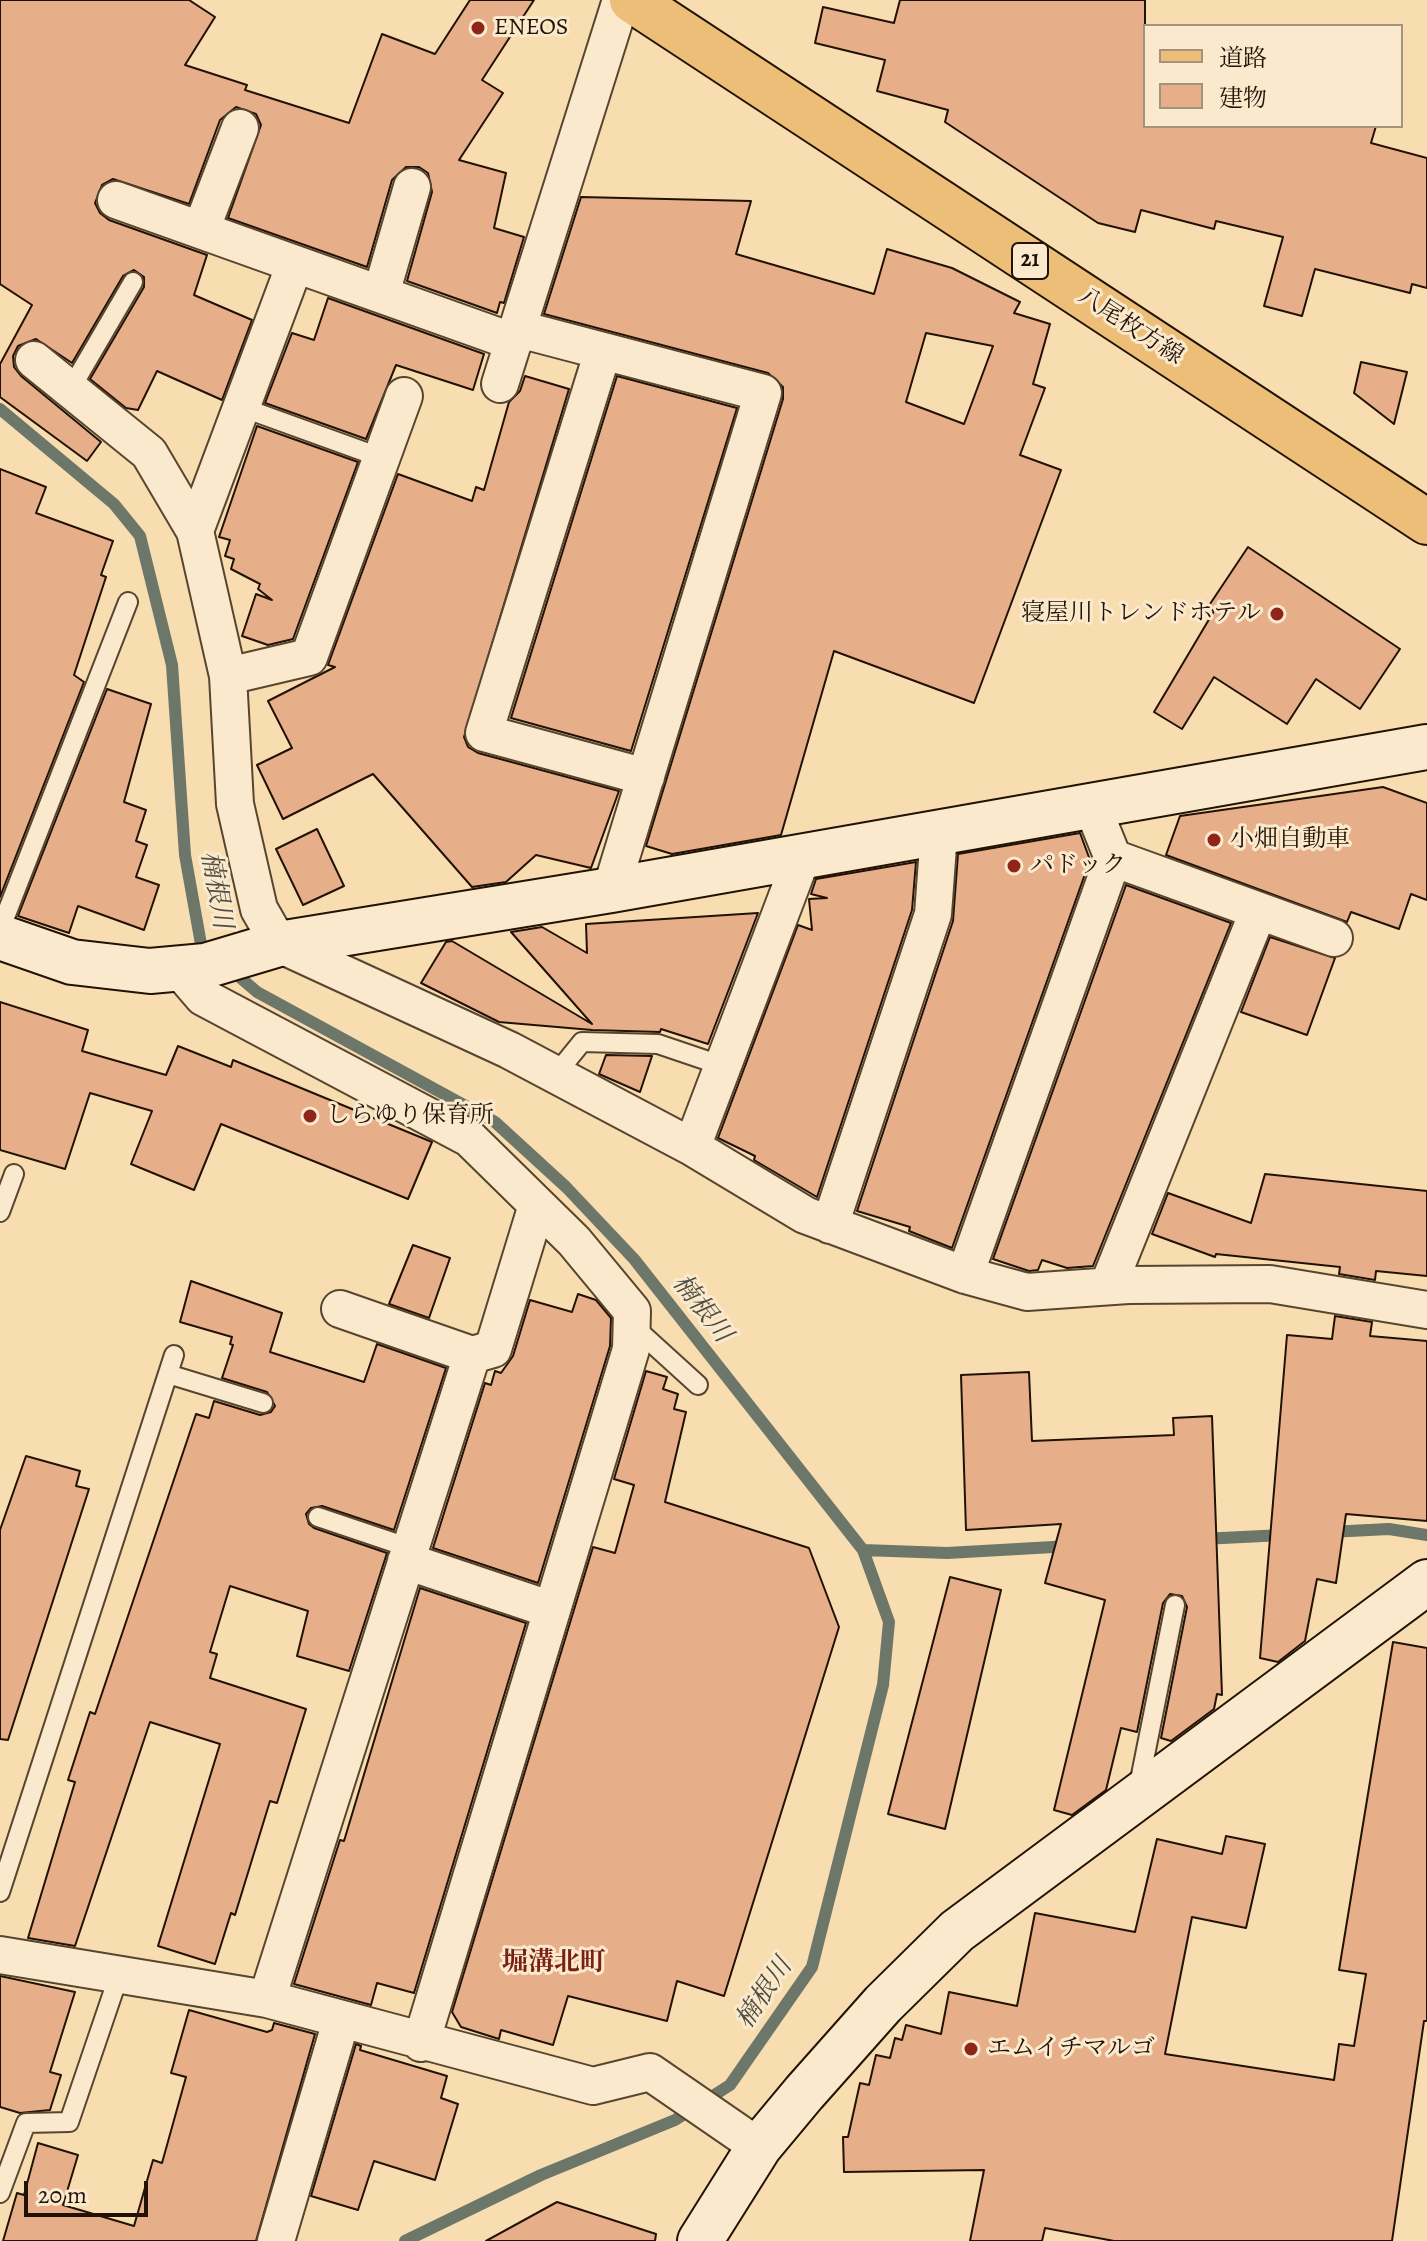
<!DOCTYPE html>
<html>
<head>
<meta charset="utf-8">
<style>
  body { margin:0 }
  #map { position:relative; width:1427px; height:2241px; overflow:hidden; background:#f8ddb0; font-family:Alegreya,"Noto Serif JP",serif }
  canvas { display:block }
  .legend { position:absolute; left:1143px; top:24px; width:260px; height:104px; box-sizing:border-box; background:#fae9cc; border:2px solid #a4937c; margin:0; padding:10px 14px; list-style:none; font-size:24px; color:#221205 }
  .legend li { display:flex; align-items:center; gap:16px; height:40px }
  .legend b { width:40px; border:2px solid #a4937c }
  .scale { position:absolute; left:24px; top:2181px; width:124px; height:36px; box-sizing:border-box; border:4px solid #221205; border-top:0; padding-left:10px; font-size:24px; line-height:28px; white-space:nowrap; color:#221205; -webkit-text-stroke:6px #fae9cc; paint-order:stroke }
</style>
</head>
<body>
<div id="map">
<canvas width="1427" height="2241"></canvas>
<ul class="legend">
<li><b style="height:10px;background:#ecbe78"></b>道路</li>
<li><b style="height:22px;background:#e7ae8a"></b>建物</li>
</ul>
<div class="scale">20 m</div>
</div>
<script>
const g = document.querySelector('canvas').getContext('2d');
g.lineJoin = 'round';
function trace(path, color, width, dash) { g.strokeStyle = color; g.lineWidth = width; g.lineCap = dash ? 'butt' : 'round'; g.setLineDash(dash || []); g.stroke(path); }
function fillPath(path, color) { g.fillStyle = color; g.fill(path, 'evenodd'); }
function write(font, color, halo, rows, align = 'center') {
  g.font = font + ' Alegreya,"Noto Serif JP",serif'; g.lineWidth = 6; g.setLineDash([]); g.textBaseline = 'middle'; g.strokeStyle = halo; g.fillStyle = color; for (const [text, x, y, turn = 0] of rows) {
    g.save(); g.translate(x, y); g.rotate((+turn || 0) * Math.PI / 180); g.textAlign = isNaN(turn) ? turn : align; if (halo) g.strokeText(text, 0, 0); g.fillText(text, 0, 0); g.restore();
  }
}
const stream = new Path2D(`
  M 0,409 L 114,504 L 140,536 L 172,665 L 185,855 L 201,944 L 212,953
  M 229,968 L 257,992 L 495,1122 L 566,1187 L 634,1259 L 863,1550 L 889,1622 L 883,1685 L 812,1967 L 730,2085 L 675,2120 L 541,2175 L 405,2241
  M 1329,1532 L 1389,1529 L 1427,1535
  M 1202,1539 L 1283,1535
  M 863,1550 L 947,1553 L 1071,1546`);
const building = new Path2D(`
  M 0,0 L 189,0 L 215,17 L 185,65 L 247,85 L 245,90 L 349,123 L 382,34 L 435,54 L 470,0 L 534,0 L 482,80 L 503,93 L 459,160 L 506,173 L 494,228 L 524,237 L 504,303 L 500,302 L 497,313 L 407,281 L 432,192 L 428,173 L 419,167 L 406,167 L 392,180 L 367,267 L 228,218 L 261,125 L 256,114 L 236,107 L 220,120 L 189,204 L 113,179 L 102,185 L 95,203 L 100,213 L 109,220 L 207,255 L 194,295 L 252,320 L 222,400 L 157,371 L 138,410 L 126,408 L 90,379 L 144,287 L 144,277 L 134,270 L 123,276 L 72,363 L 36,339 L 18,346 L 13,356 L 14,367 L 21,376 L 101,442 L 87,461 L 0,397 L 0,364 L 32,305 L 0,284 Z
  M 900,0 L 1145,0 L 1145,126 L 1376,126 L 1371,143 L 1427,158 L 1427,288 L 1412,284 L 1410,293 L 1315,269 L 1302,316 L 1264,306 L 1283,237 L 1216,221 L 1214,229 L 1141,210 L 1135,232 L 1098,223 L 945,122 L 948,110 L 877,91 L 885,60 L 815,43 L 823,7 L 894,23 Z
  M 581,197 L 751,201 L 736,254 L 874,294 L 887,249 L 952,268 L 1020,302 L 1014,313 L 1050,324 L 1033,384 L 1045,388 L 1020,455 L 1061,470 L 974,703 L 834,651 L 781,835 L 672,854 L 646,846 L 783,399 L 783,387 L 768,373 L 544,314 ZM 926,333 L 993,346 L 964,424 L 906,402 Z
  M 328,298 L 484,354 L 473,390 L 396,365 L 366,439 L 265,403 L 292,333 L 314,340 Z
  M 1361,362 L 1407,372 L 1394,424 L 1354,393 Z
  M 525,376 L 569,389 L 464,737 L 468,747 L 478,753 L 619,791 L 591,868 L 536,855 L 506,882 L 472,887 L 373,774 L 283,819 L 257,765 L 292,748 L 268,701 L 335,667 L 328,665 L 398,474 L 472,501 L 476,487 L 484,490 L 509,402 L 520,391 Z
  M 617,376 L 737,408 L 631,751 L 511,718 Z
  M 257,426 L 358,462 L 293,639 L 268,645 L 242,636 L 256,594 L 272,600 L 258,589 L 260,584 L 231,569 L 234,559 L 225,556 L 230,540 L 219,537 Z
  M 0,469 L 46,487 L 36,513 L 113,541 L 101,575 L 106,577 L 74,675 L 84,682 L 0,897 Z
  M 1248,547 L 1400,649 L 1360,709 L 1316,679 L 1287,724 L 1214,677 L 1182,729 L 1154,712 L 1214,611 L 1208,607 Z
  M 107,689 L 151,704 L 124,802 L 146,810 L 136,841 L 147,845 L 136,877 L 159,885 L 144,930 L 78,906 L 69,933 L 18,916 Z
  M 1383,787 L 1427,803 L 1427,900 L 1411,894 L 1399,929 L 1351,912 L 1347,922 L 1166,855 L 1180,816 Z
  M 317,829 L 344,886 L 303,905 L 276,849 Z
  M 1080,833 L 1090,860 L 952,1248 L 909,1231 L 910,1227 L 857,1211 L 953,921 L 958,854 Z
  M 916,862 L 912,910 L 817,1197 L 754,1160 L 755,1156 L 718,1138 L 798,925 L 812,930 L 809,899 L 827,898 L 811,894 L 816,879 Z
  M 1126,885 L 1231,923 L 1093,1266 L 1067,1268 L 1042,1260 L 1038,1270 L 1029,1271 L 993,1259 Z
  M 758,913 L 708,1044 L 661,1029 L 660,1032 L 592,1030 L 499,1022 L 421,983 L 446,942 L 452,941 L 592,1024 L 511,932 L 542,927 L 587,953 L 586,924 Z
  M 1270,937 L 1335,958 L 1307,1035 L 1241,1012 Z
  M 0,1002 L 88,1030 L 82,1051 L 166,1075 L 178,1046 L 231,1067 L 233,1060 L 432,1142 L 408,1199 L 221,1124 L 194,1190 L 131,1164 L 152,1111 L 90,1093 L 65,1169 L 0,1150 Z
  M 606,1055 L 652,1056 L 640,1092 L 599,1074 Z
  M 1265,1174 L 1427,1191 L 1427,1276 L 1376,1271 L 1375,1280 L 1339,1274 L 1340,1267 L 1216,1254 L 1215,1257 L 1152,1234 L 1168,1193 L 1251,1223 Z
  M 413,1245 L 450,1258 L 429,1318 L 389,1304 Z
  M 191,1281 L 282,1313 L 270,1352 L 364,1382 L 377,1344 L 446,1368 L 394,1530 L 322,1506 L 311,1508 L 306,1514 L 309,1524 L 314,1528 L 387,1553 L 349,1671 L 297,1656 L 308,1611 L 230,1586 L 210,1652 L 217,1654 L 210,1678 L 306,1709 L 277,1803 L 270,1801 L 235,1915 L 231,1913 L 215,1964 L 158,1946 L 220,1744 L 150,1722 L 75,1946 L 28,1938 L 75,1782 L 68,1780 L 90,1712 L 95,1714 L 196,1414 L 209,1418 L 214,1401 L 260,1415 L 271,1412 L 275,1406 L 267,1392 L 222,1378 L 233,1345 L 230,1344 L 232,1337 L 180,1322 Z
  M 578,1294 L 596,1300 L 611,1318 L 610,1346 L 538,1583 L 433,1548 L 485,1383 L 491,1385 L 495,1371 L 501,1373 L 513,1356 L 530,1300 L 572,1312 Z
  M 1335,1316 L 1372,1322 L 1370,1336 L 1427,1341 L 1427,1521 L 1346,1514 L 1336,1583 L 1317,1579 L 1305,1641 L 1278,1662 L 1260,1658 L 1287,1335 L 1332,1339 Z
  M 646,1371 L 667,1377 L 663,1389 L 678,1394 L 674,1409 L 686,1412 L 665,1502 L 809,1548 L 839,1627 L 724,1996 L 677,1981 L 667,2021 L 568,1996 L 553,2045 L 501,2030 L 499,2039 L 461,2027 L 452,2012 L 593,1547 L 615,1553 L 634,1485 L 614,1479 Z
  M 1029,1372 L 1032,1441 L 1174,1435 L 1173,1418 L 1212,1416 L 1222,1695 L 1217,1694 L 1214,1709 L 1171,1741 L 1161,1738 L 1187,1607 L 1182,1596 L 1170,1594 L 1163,1603 L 1137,1732 L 1121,1728 L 1106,1790 L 1072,1815 L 1054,1810 L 1105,1600 L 1045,1583 L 1061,1524 L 966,1530 L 961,1375 Z
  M 26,1456 L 80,1471 L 76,1486 L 89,1489 L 8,1740 L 0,1739 L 0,1530 Z
  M 950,1577 L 1001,1590 L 945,1829 L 888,1814 Z
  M 420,1588 L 526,1623 L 414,1993 L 377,1983 L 371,2005 L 294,1984 L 340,1840 L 344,1841 Z
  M 1393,1642 L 1427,1648 L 1427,2021 L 1424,2021 L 1392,2241 L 1114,2241 L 1045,2228 L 1042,2241 L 970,2241 L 984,2170 L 844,2172 L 843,2137 L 848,2137 L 860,2083 L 869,2085 L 876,2055 L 890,2058 L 895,2038 L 902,2040 L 906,2025 L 941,2034 L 949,1992 L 1017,2006 L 1035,1913 L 1135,1932 L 1157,1839 L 1222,1854 L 1226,1836 L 1265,1844 L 1246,1928 L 1192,1917 L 1165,2054 L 1334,2080 L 1339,2044 L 1354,2046 L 1366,1974 L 1339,1970 Z
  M 0,1976 L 75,1992 L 50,2072 L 61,2075 L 50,2110 L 20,2113 L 0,2107 Z
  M 189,2010 L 267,2032 L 272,2030 L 274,2023 L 315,2034 L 256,2241 L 3,2241 L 17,2193 L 24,2195 L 38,2143 L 78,2155 L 63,2205 L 134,2226 L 153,2160 L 162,2163 L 186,2077 L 171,2073 Z
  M 356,2044 L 361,2046 L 360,2050 L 447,2076 L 441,2098 L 458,2104 L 435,2180 L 374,2161 L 358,2210 L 311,2196 Z
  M 557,2202 L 656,2234 L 655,2241 L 486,2241 Z`);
const lane = new Path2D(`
  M 70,390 L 133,282
  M 241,407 L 382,458
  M 0,930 L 128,602
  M 556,1074 L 582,1042 L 658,1044 L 723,1066
  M 0,1212 L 14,1174
  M 632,1325 L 698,1385
  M 168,1374 L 263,1403
  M 318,1517 L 410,1548
  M 1138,1790 L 1175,1605
  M 0,1892 L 174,1355
  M 0,2193 L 26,2123 L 69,2122 L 119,1975`);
const street = new Path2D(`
  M 116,200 L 514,342
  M 201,230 L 240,128
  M 381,294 L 412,187
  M 519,329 L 763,393 L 611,890
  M 603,351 L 484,733 L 646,777
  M 34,360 L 149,453 L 195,531 L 228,676 L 235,804 L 259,909 L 279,944 L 509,1050 L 692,1147 L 805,1215 L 965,1275 L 1027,1292 L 1128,1285 L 1270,1284 L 1427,1310
  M 500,384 L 621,0
  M 195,531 L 295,264
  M 228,676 L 309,657 L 404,396
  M 1092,806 L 1113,858 L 1334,938
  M 179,969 L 203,997 L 469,1138 L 574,1241 L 632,1311 L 631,1349 L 421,2043
  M 692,1147 L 802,857
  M 830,1225 L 933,914 L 939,833
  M 965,1275 L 1113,858
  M 1108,1286 L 1258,912
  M 340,1309 L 472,1355 L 493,1349 L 537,1205
  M 406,1561 L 552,1610
  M 0,1955 L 267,1999 L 593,2086 L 650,2072 L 759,2147
  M 267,1999 L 472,1355
  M 276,2241 L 341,2021`);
const secondary = new Path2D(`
  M 0,937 L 72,962 L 150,971 L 205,966 L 279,944 L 611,890 L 1427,747
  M 700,2241 L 759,2147 L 804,2093 L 883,2004 L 957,1931 L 1427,1582`);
const primary = new Path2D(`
  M 632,0 L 1427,522`);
const markers = [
  [478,28,8,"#8f2418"],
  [1277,614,8,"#8f2418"],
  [1214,840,8,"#8f2418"],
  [1014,866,8,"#8f2418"],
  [310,1116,8,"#8f2418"],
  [971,2049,8,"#8f2418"]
];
const shields = [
  [1030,261,36]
];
const shieldNames = [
  ["21",1030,261]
];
const poiNames = [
  ["ENEOS",494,28],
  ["寝屋川トレンドホテル",1261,614,"right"],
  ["小畑自動車",1230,840],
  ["パドック",1030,866],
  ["しらゆり保育所",326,1116],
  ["エムイチマルゴ",987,2049]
];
const streetNames = [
  ["八尾枚方線",1130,327,33]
];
const waterNames = [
  ["楠根川",215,890,80],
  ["楠根川",701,1309,52],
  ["楠根川",765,1994,-56]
];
const neighbourhoodNames = [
  ["堀溝北町",554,1964]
];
trace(stream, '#6c776a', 12);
fillPath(building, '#e7ae8a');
trace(building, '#221205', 2);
trace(lane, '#584530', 22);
trace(street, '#584530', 40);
trace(secondary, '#221205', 48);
trace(primary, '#221205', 48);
trace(lane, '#fae9cc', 18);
trace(street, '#fae9cc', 36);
trace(secondary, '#fae9cc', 44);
trace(primary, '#ecbe78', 44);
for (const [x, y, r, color] of markers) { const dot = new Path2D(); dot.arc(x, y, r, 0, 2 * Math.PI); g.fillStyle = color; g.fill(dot); trace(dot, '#fae9cc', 3); }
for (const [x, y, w] of shields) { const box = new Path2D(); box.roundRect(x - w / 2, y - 18, w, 36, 6); g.fillStyle = '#fae9cc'; g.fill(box); trace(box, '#221205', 2); }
write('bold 22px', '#221205', null, shieldNames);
write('24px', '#221205', '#fae9cc', poiNames, 'left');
write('24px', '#221205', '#fae9cc', streetNames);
write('italic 26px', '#4d4d40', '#fae9cc', waterNames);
write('bold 26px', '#7a1f14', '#fae9cc', neighbourhoodNames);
</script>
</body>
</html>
